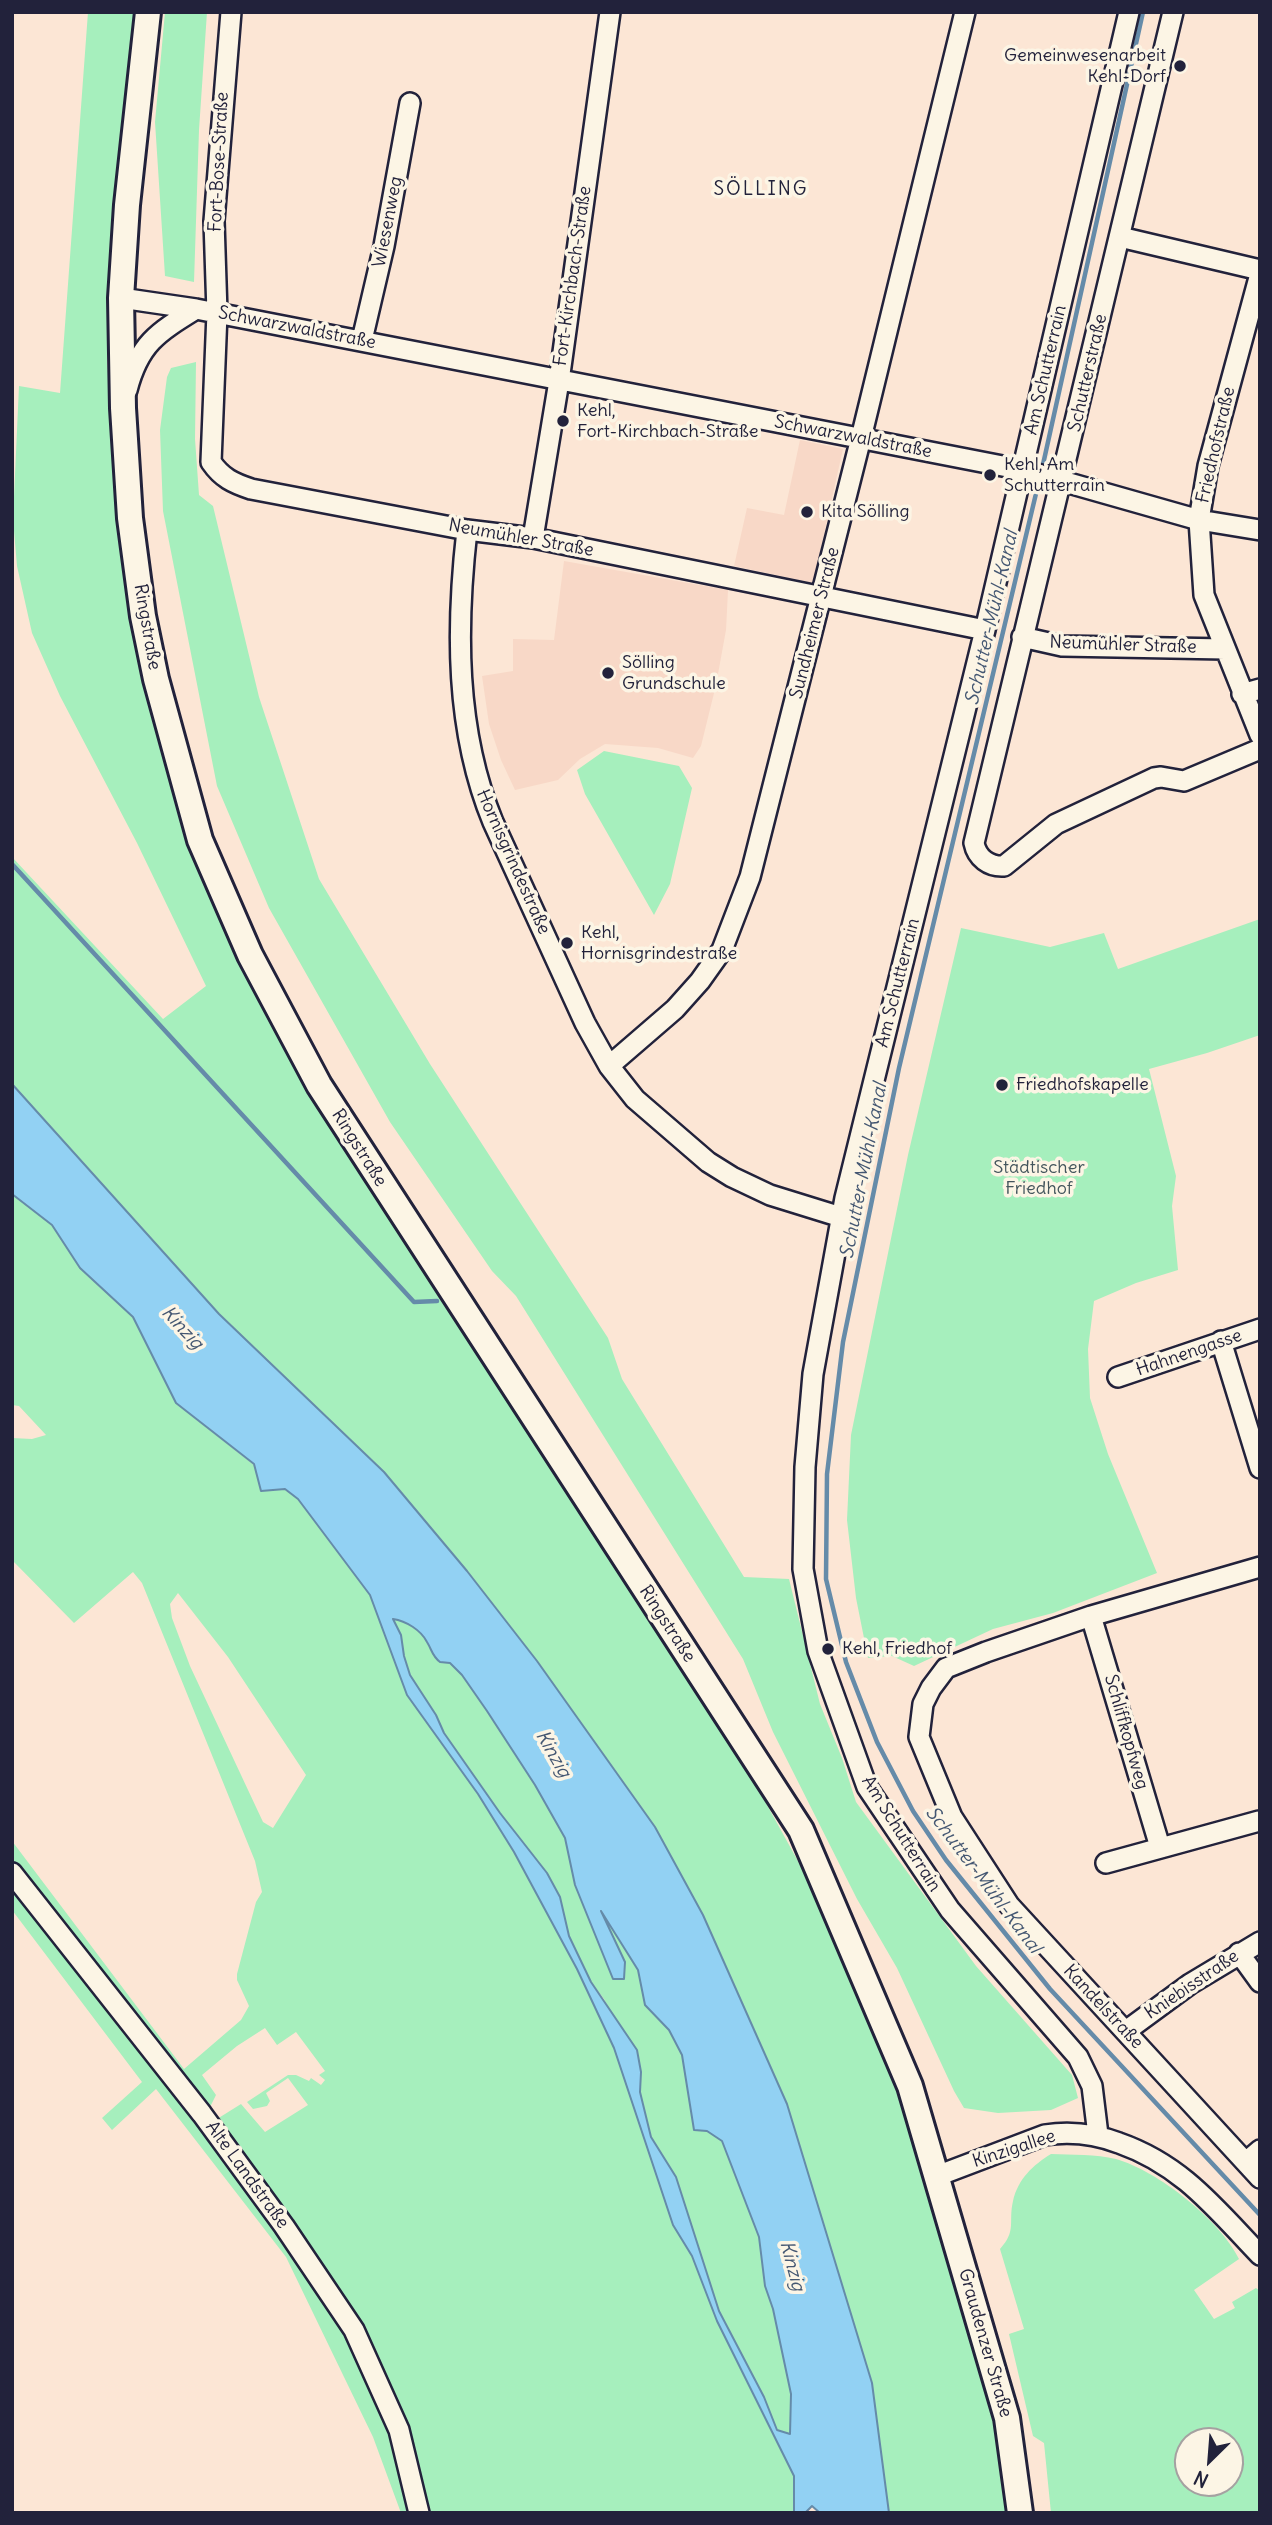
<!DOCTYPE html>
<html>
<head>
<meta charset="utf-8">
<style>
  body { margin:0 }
  #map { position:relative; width:1272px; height:2525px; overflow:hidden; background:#fce6d5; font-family:Delius,sans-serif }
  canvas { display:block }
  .frame { position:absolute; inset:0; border:14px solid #22223b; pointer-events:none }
  .north { position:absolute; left:1174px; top:2427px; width:70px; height:70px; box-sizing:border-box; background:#fcf5e5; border:2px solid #a5a1a1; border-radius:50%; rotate:205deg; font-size:19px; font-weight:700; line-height:28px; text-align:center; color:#22223b }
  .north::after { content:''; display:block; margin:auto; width:24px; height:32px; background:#22223b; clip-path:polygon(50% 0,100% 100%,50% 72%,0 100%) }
</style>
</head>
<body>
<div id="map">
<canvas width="1272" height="2525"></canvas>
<div class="frame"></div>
<div class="north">N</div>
</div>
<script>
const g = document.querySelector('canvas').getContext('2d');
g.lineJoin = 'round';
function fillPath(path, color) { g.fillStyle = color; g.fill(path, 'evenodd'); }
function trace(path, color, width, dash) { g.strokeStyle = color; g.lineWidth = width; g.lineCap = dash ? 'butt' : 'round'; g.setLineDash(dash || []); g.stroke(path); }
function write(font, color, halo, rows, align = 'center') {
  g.font = font + ' Delius,sans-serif'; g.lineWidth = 7; g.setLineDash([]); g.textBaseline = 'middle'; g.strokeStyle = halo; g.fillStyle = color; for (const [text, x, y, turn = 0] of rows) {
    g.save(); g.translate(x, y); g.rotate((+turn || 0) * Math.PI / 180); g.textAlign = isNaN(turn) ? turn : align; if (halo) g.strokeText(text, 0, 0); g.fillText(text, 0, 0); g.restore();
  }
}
const built = new Path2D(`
  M 800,440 L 843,449 L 813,583 L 734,566 L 747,508 L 784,515 Z
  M 564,561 L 728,590 L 726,630 L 716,685 L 701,746 L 693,758 L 658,748 L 605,744 L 580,759 L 558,780 L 515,790 L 501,760 L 489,724 L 482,676 L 513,671 L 513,639 L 554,640 Z`);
const green = new Path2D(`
  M 88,12 L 136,12 L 113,204 L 107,360 L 115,460 L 128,572 L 236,943 L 729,1736 L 815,1892 L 893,2076 L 924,2172 L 970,2320 L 998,2430 L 1011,2513 L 889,2513 L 872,2383 L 787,2104 L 703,1915 L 655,1827 L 537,1661 L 467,1571 L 384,1472 L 219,1314 L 12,1084 L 12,857 L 163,1019 L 206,986 L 137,843 L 60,696 L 32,633 L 17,566 L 13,519 L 19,386 L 60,393 Z
  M 165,12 L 207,12 L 199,130 L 194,282 L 165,276 L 155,122 Z
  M 196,362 L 195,439 L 199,495 L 213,506 L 259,697 L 319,879 L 430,1064 L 608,1338 L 622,1379 L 744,1577 L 789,1579 L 820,1704 L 842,1758 L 856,1802 L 976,1966 L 1072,2075 L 1078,2098 L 1051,2110 L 998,2113 L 964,2108 L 954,2091 L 897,1968 L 857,1899 L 773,1732 L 743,1659 L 516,1296 L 492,1271 L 390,1122 L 269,908 L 217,786 L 163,511 L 160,430 L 167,377 L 171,368 Z
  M 604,751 L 679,766 L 692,788 L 670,884 L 654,915 L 585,794 L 577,770 Z
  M 1260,919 L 1260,1035 L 1207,1053 L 1149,1069 L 1176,1176 L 1172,1206 L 1178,1270 L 1136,1283 L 1094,1301 L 1088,1349 L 1090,1398 L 1108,1454 L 1157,1573 L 1053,1613 L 993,1629 L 914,1666 L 892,1656 L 868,1658 L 856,1598 L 847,1520 L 851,1435 L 908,1155 L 961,928 L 1050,947 L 1104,933 L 1118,969 Z
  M 12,1194 L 52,1225 L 80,1268 L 133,1317 L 176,1403 L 254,1465 L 261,1491 L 285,1489 L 298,1499 L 370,1595 L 407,1695 L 478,1794 L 514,1852 L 577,1969 L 614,2048 L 673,2225 L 692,2256 L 719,2325 L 794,2476 L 794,2513 L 401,2513 L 373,2437 L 286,2257 L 156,2089 L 112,2130 L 102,2118 L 142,2082 L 12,1910 L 12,1841 L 184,2069 L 241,2020 L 249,2006 L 237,1980 L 237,1974 L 256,1902 L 262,1892 L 255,1861 L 142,1583 L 133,1572 L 74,1623 L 12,1560 L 12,1438 L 32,1439 L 46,1435 L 19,1406 L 12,1405 ZM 178,1593 L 228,1657 L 306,1775 L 273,1828 L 263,1822 L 190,1666 L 172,1618 L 170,1604 ZM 265,2028 L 277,2045 L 296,2032 L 325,2071 L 319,2075 L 325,2080 L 321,2085 L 311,2078 L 309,2081 L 296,2075 L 288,2075 L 247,2102 L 253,2109 L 267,2106 L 270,2101 L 266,2093 L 288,2078 L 308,2105 L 265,2132 L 241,2104 L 209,2124 L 202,2114 L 211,2105 L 216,2095 L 202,2075 L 237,2046 Z
  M 392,1619 C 406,1621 422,1630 428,1643 C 432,1651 433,1656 439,1662 L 450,1662 L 462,1675 L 487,1711 L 535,1785 L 565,1838 L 575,1885 L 613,1979 L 596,1904 L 638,1970 L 645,2005 L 669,2030 L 682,2055 L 694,2130 L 707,2131 L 722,2141 L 759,2237 L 765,2286 L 773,2309 L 791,2394 L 791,2434 L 777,2430 L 764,2397 L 719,2311 L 676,2177 L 651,2137 L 640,2092 L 641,2072 L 604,1999 L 591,1982 L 569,1936 L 560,1897 L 547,1873 L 500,1813 L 444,1733 L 436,1715 L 410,1675 L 404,1656 L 401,1635 Z
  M 1051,2154 C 1072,2155 1096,2154 1116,2159 C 1158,2171 1220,2220 1239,2259 L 1194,2290 L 1214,2319 L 1235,2308 L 1232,2302 L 1256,2288 L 1260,2291 L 1260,2513 L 1051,2513 L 1044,2443 L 1033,2436 L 1009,2334 L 1024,2329 L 1000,2249 C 1017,2230 1008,2223 1013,2201 C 1018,2179 1033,2165 1051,2154 ZM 1188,2441 L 1230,2441 L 1230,2483 L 1188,2483 Z`);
const water = new Path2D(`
  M 12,1084 L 219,1314 L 384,1472 L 467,1571 L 537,1661 L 655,1827 L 703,1915 L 787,2104 L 872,2383 L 889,2513 L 820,2513 L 812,2506 L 805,2513 L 794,2513 L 794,2476 L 717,2321 L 692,2256 L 673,2225 L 614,2048 L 577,1969 L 514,1852 L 478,1794 L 407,1695 L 370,1595 L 298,1499 L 285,1489 L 261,1491 L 254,1464 L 176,1403 L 133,1317 L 80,1268 L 52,1225 L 12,1194 ZM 393,1619 C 406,1621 421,1630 427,1642 C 432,1650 432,1656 440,1662 L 450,1663 L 462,1675 L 487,1711 L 535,1785 L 565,1838 L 575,1885 L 613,1979 L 624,1979 L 625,1962 L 601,1911 L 638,1970 L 645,2005 L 669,2030 L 682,2055 L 694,2130 L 707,2131 L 722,2141 L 759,2237 L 765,2286 L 773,2309 L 791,2394 L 790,2434 L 777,2430 L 764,2397 L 719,2311 L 676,2177 L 651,2137 L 640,2092 L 641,2072 L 637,2050 L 591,1982 L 569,1936 L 560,1897 L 547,1873 L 500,1813 L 444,1733 L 436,1715 L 410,1675 L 404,1656 L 401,1635 Z`);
const stream = new Path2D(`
  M 1042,469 L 1143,12
  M 1039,481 L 899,1068 L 843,1342 L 827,1474 L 826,1579 L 846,1662 L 877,1742 L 913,1811 L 946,1860 L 1050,1989 L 1260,2215
  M 12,864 L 414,1302 L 437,1301`);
const minor = new Path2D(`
  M 231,12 L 214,221 L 217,313 L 211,462 C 222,478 233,483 251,489 L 467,530 L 533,538 L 985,630
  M 1173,12 L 974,843 C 977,858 989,867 1004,866 L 1056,824 L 1154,778 L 1161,777 L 1184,781 L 1260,749
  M 1120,237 L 1260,270
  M 1260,274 L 1208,466 L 1199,520 L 1204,595 L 1260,735
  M 121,298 L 196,309 L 1023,470 L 1199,520 L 1260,530
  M 362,340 L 384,246 L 410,103
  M 127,390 C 139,344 157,333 196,309
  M 467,530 C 456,627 455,730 493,822 L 585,1023 L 609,1066 L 635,1099 L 708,1162 L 732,1177 L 770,1195 L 841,1217
  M 533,538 L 559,381 L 610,12
  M 1022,637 L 1062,646 L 1225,649
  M 1242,694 L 1260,689
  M 609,1066 L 675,1009 L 700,981 L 722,950 L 750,877 L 861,438 L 965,12
  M 1221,1341 L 1260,1468
  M 1118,1377 L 1260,1329
  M 1260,1567 L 1091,1616 L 986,1652 L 946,1668 L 931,1688 L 923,1704 L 919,1737 L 952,1817 L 1009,1905 L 1260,2178
  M 1091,1616 L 1160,1847
  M 1106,1863 L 1259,1821
  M 12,1873 L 202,2114 L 284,2226 L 354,2330 L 399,2430 L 419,2513
  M 1239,1953 L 1260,1982
  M 1126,2031 L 1190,1984 L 1260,1942
  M 1098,2135 L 1092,2086 L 1078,2057 L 950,1910 L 867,1787 L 818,1651 L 803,1569 L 805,1467 L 813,1374 L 845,1198 L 985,630 L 1129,12
  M 1246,2162 L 1260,2150
  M 937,2176 L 1045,2135 C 1071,2131 1095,2134 1119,2143 C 1182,2165 1215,2208 1260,2255`);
const major = new Path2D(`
  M 148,12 L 127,205 L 121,298 L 123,408 L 130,518 L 143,616 L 156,679 L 200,840 L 250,955 L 319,1085 L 801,1830 L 910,2086 L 1007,2418 L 1020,2513`);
const markers = [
  [1180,66,7,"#22223b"],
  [563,421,7,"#22223b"],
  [990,475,7,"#22223b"],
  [807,512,7,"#22223b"],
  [608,673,7,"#22223b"],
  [567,943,7,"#22223b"],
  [1002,1085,7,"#22223b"],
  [828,1649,7,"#22223b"]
];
const poiNames = [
  ["Gemeinwesenarbeit",1166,56,"right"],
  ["Kehl-Dorf",1166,77,"right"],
  ["Kehl,",577,411],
  ["Fort-Kirchbach-Straße",577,432],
  ["Kehl, Am",1004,465],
  ["Schutterrain",1004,486],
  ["Kita Sölling",821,512],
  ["Sölling",622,663],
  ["Grundschule",622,684],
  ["Kehl,",581,933],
  ["Hornisgrindestraße",581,954],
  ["Friedhofskapelle",1016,1085],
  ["Kehl, Friedhof",842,1649]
];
const streetNames = [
  ["Fort-Bose-Straße",219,162,-87],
  ["Wiesenweg",388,222,-79],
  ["Fort-Kirchbach-Straße",573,276,-82],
  ["Schwarzwaldstraße",297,328,11],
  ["Am Schutterrain",1046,370,-77],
  ["Schutterstraße",1088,373,-77],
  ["Schwarzwaldstraße",853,437,11],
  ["Friedhofstraße",1216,445,-77],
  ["Neumühler Straße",521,538,10],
  ["Sundheimer Straße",815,623,-76],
  ["Ringstraße",147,627,80],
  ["Neumühler Straße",1123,645,2],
  ["Hornisgrindestraße",513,862,66],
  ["Am Schutterrain",898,983,-76],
  ["Ringstraße",359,1148,58],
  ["Hahnengasse",1189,1353,-19],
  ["Ringstraße",667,1624,57],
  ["Schliffkopfweg",1126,1732,74],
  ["Am Schutterrain",901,1834,58],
  ["Kniebisstraße",1192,1985,-34],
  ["Kandelstraße",1103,2007,47],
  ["Kinzigallee",1014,2149,-18],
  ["Alte Landstraße",247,2175,54],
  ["Graudenzer Straße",985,2343,74]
];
const parkNames = [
  ["Städtischer",1039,1168],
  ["Friedhof",1039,1189]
];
const neighbourhoodNames = [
  ["SÖLLING",761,190]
];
const waterNames = [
  ["Schutter-Mühl-Kanal",992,618,-77],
  ["Schutter-Mühl-Kanal",864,1171,-79],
  ["Kinzig",182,1328,47],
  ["Kinzig",553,1754,60],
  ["Schutter-Mühl-Kanal",983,1880,53],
  ["Kinzig",792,2266,75]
];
fillPath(built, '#f8d8c7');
fillPath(green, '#a6efbd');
fillPath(water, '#92d1f3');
trace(water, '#658ba9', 2);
trace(stream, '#658ba9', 4.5);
trace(minor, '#22223b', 24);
trace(major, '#22223b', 30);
trace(minor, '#fcf5e5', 19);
trace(major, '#fcf5e5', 24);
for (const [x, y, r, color] of markers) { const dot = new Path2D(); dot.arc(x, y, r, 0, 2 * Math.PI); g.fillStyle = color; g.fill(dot); trace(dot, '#fcf5e5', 2.5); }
write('18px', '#22223b', '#fcf5e5', poiNames, 'left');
write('18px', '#22223b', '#fcf5e5', streetNames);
write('18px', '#43555c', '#fcf5e5', parkNames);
g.letterSpacing = '2px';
write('19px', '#22223b', '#fcf5e5', neighbourhoodNames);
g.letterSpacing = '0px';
write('italic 19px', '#445772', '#fcf5e5', waterNames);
</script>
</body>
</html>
